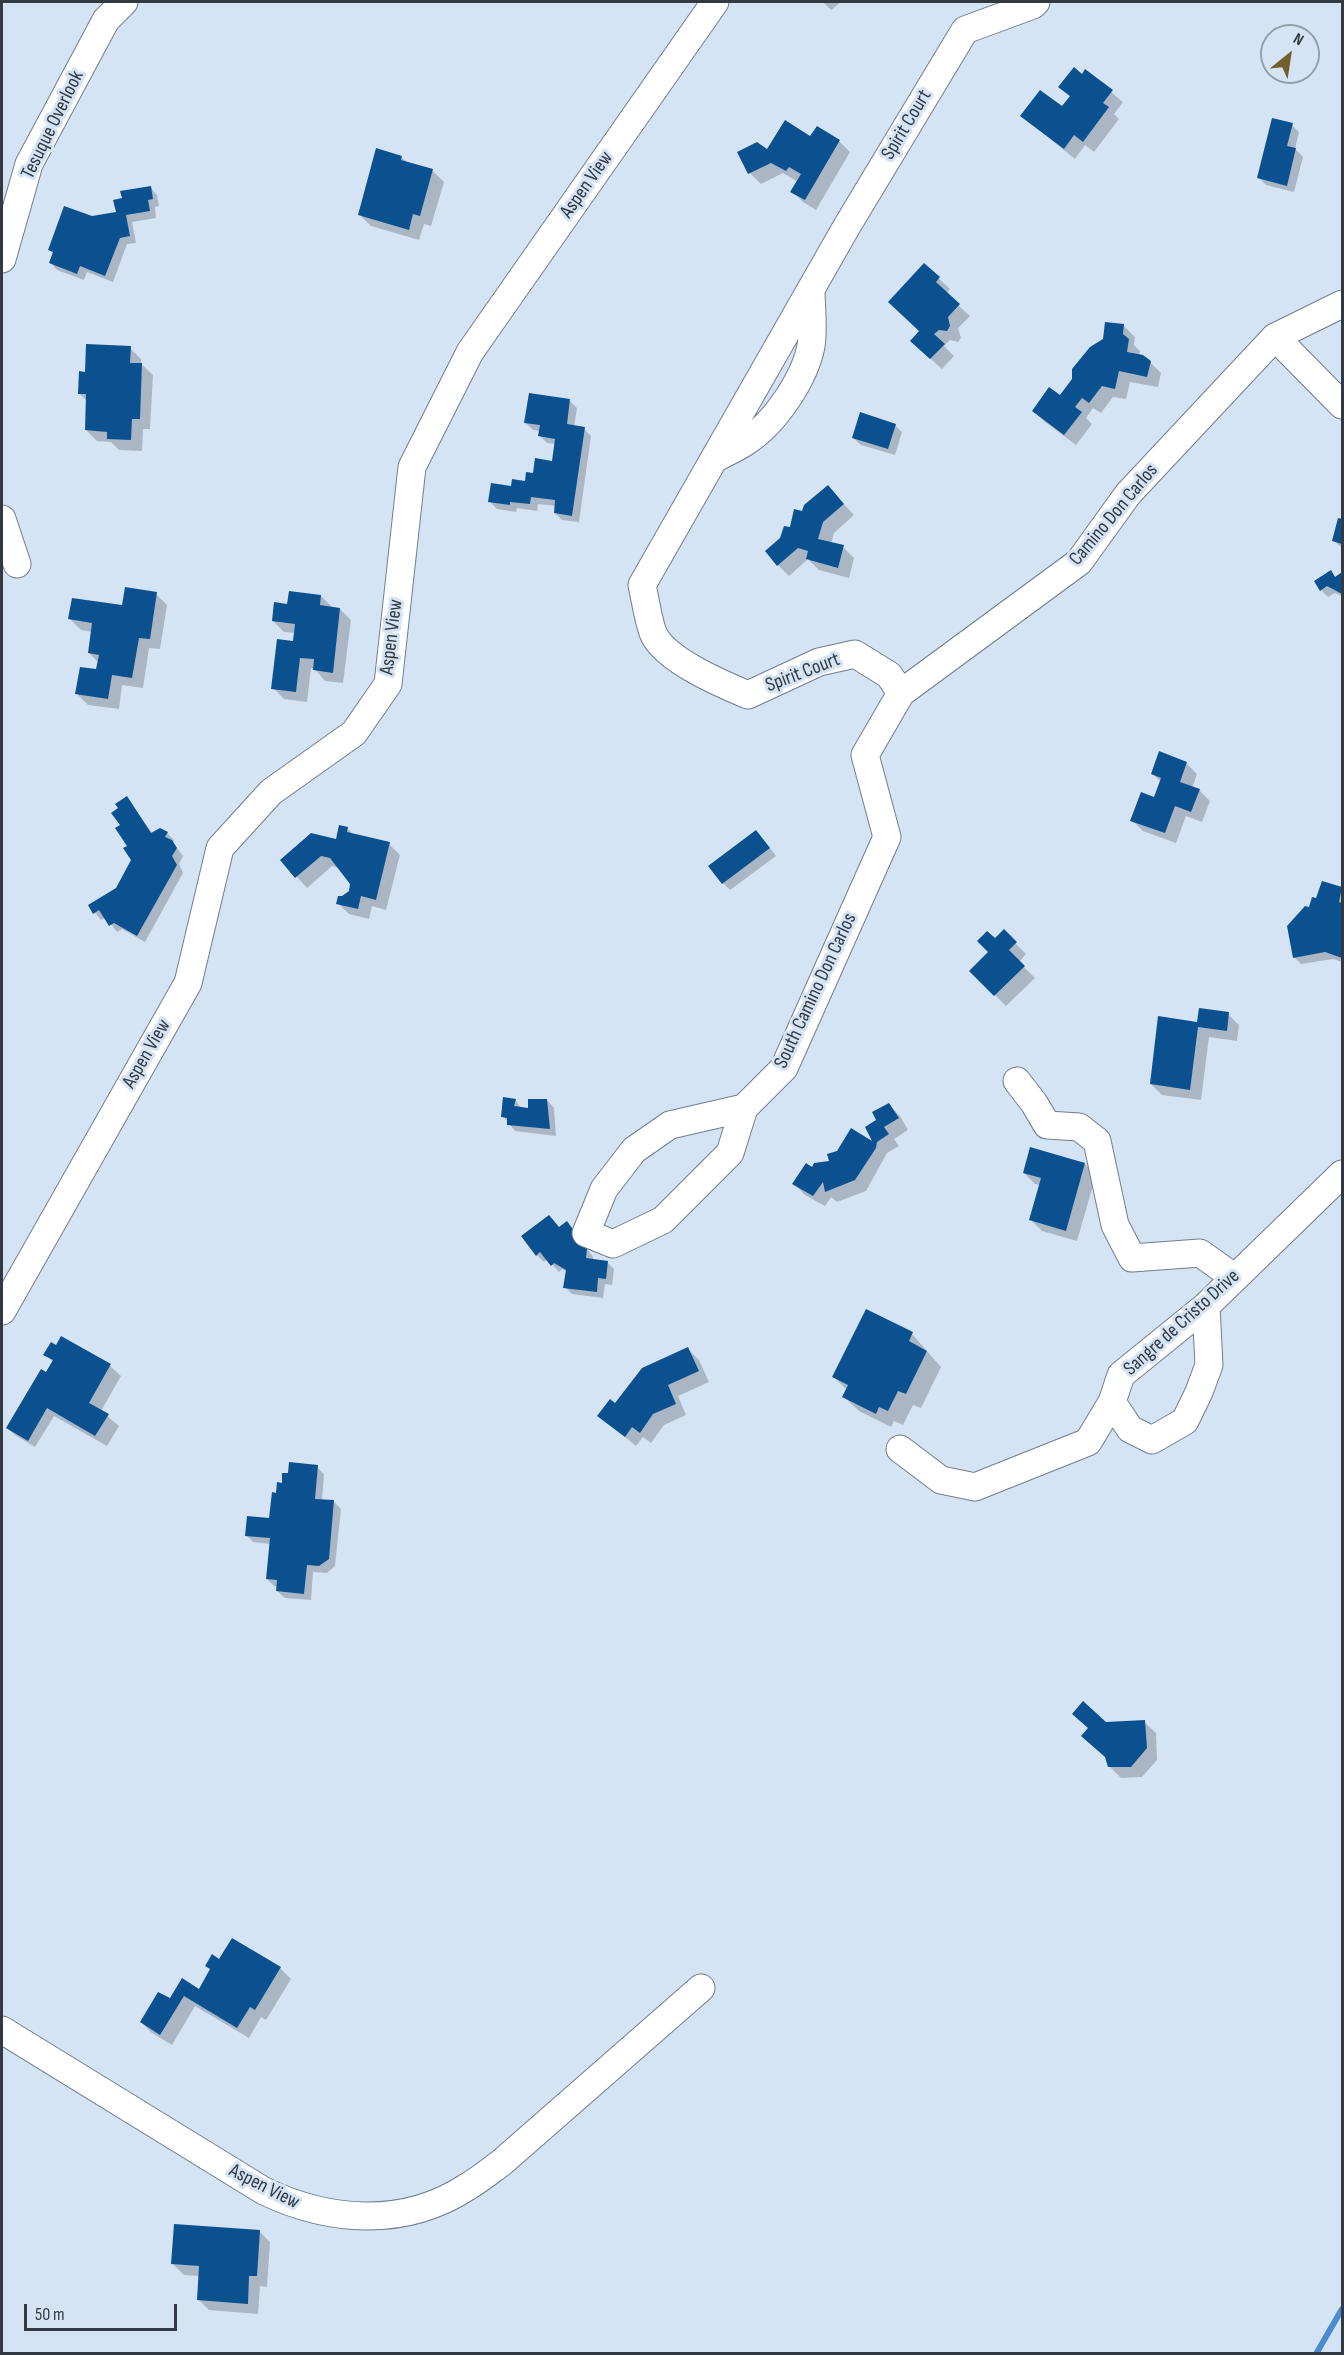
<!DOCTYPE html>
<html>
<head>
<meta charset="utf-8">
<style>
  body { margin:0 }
  #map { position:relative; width:1344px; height:2355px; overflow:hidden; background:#d5e4f5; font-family:"Sofia Sans Condensed",sans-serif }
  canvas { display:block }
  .frame { position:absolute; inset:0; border:3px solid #333940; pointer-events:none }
  .north { position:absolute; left:1260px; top:24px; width:60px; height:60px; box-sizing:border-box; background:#d5e4f5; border:2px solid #94a0ad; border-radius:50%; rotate:30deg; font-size:16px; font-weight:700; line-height:24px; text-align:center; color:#333940 }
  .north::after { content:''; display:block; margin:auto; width:21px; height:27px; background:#755e2e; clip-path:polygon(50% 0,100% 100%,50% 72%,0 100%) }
  .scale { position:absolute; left:24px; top:2304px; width:153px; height:27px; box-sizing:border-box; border:3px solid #333940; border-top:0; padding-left:8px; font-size:18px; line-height:21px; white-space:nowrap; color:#333940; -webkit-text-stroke:4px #d5e4f5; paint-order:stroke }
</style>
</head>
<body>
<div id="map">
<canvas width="1344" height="2355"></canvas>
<div class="frame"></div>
<div class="north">N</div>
<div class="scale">50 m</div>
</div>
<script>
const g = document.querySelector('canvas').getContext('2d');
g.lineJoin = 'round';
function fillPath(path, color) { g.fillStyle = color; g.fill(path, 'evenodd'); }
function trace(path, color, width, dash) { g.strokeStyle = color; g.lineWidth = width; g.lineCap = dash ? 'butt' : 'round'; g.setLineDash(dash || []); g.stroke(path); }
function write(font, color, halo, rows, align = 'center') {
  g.font = font + ' "Sofia Sans Condensed",sans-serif'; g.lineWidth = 6; g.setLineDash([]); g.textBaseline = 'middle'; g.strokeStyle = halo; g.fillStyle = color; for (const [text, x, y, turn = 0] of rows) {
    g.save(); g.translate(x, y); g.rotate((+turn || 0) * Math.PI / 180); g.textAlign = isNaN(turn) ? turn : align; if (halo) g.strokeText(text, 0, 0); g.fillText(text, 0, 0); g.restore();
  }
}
const shadow = new Path2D(`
  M 823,2 L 841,2 L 831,10 Z
  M 1086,71 L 1123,102 L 1114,114 L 1119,119 L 1094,152 L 1085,145 L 1075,159 L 1022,116 L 1062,108 L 1071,98 L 1060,87 L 1082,76 Z
  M 1292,125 L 1299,132 L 1295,149 L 1303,157 L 1294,192 L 1266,185 L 1259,178 Z
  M 811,138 L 839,141 L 850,152 L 816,210 L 803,202 L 792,191 L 798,182 L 783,173 L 761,184 L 750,173 L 768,151 Z
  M 401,157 L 408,163 L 433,171 L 444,182 L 431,226 L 424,224 L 419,240 L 371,226 L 360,215 Z
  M 150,187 L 157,195 L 159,206 L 155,207 L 156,218 L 132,222 L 136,243 L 127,244 L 113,282 L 87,272 L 84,280 L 57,270 L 50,262 L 54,254 L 49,249 L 92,218 L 118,213 Z
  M 924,265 L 950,289 L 946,294 L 970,316 L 958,328 L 961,338 L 958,342 L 950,340 L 944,346 L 954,356 L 942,369 L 923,352 L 920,331 Z
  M 1124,326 L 1135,337 L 1134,345 L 1140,351 L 1139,356 L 1150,362 L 1161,373 L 1158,387 L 1130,382 L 1126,399 L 1113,397 L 1101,413 L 1093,408 L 1086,418 L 1092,424 L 1076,445 L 1045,422 L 1034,411 L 1060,397 Z
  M 130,348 L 141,359 L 141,364 L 153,375 L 150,429 L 143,429 L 142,451 L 119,450 L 111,442 L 97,441 L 86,430 L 87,401 L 79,393 L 86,373 Z
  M 570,401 L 577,408 L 574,427 L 584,429 L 591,436 L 579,522 L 562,520 L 555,513 L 556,506 L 538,504 L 537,511 L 517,508 L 516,512 L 497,509 L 490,502 L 513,488 L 526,483 L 554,462 L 556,444 L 547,443 L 540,436 L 540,431 L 533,430 L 526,423 Z
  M 895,425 L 902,432 L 895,455 L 861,445 L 853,438 Z
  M 828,487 L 854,515 L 834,533 L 831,544 L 843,547 L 854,558 L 849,578 L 819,570 L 808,559 L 789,576 L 778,565 L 791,529 Z
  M 1340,520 L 1342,521 L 1342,548 L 1334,541 Z
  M 1331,572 L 1336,578 L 1342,574 L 1342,596 L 1335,593 L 1328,597 L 1321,590 Z
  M 156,594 L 167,605 L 160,649 L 149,648 L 143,688 L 122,685 L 119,709 L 88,705 L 77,694 L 98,671 L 99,663 L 89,653 L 92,632 L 81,630 L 70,619 L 123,607 Z
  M 321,596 L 333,608 L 340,609 L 351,620 L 343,683 L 325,681 L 314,668 L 311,668 L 307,702 L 284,699 L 273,688 L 294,643 L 296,633 L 284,632 L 273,621 L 289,605 Z
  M 1186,763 L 1197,774 L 1192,788 L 1199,790 L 1210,801 L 1202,822 L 1186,816 L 1176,843 L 1143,831 L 1132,820 L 1155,799 L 1161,782 L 1152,773 Z
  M 127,798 L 153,834 L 167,833 L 174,840 L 173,843 L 183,856 L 179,864 L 183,873 L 145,942 L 122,929 L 117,932 L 106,917 L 101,920 L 90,906 L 117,890 L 133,860 L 122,826 Z
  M 347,828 L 354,835 L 389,844 L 400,855 L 386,910 L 372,906 L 369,919 L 349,914 L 338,903 L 351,892 L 352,884 L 339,868 L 332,866 L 307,888 L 282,860 L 337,841 Z
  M 763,839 L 776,856 L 730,890 L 723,883 Z
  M 1323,883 L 1342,889 L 1342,962 L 1333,959 L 1301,964 L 1294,957 L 1310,909 L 1317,900 Z
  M 1004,932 L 1026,954 L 1019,962 L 1035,978 L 1006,1006 L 971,971 L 990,952 L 995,940 Z
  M 1228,1014 L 1239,1025 L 1237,1041 L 1209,1037 L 1201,1100 L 1162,1095 L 1151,1084 L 1199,1023 Z
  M 515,1100 L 522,1109 L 529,1110 L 547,1100 L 554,1108 L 556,1136 L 515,1131 L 503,1116 Z
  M 889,1105 L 900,1116 L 908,1130 L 894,1139 L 899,1146 L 887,1153 L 866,1191 L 837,1202 L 831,1197 L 825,1206 L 805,1195 L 794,1184 L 813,1169 L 876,1146 L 878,1121 Z
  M 1085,1164 L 1096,1175 L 1077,1241 L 1042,1231 L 1031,1220 L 1041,1185 L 1035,1184 L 1024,1173 Z
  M 560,1229 L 573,1230 L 593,1257 L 593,1260 L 607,1262 L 614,1269 L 612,1285 L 605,1284 L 603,1298 L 572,1294 L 565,1287 L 567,1272 L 562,1269 L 559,1272 L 547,1259 L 544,1262 L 537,1255 Z
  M 866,1311 L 912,1334 L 941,1367 L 921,1408 L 913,1405 L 903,1425 L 894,1421 L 891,1427 L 859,1411 L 844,1397 L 847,1390 L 834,1377 Z
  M 688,1349 L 699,1360 L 709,1382 L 678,1396 L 686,1415 L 664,1425 L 651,1443 L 643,1437 L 636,1446 L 599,1416 Z
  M 45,1354 L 110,1366 L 121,1376 L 101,1411 L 119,1426 L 107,1446 L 54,1416 L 35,1447 L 15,1435 L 7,1428 L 53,1362 Z
  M 317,1467 L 324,1474 L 322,1501 L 334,1502 L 341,1509 L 335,1566 L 327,1573 L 313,1572 L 311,1600 L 285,1598 L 277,1591 L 278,1586 L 274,1586 L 267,1579 L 271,1544 L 253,1542 L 246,1535 L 271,1520 L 277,1494 L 283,1484 Z
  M 1144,1722 L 1156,1733 L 1157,1760 L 1142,1777 L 1121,1778 L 1110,1767 L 1107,1758 L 1089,1729 L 1105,1724 Z
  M 220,1961 L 280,1968 L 291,1979 L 266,2020 L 261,2017 L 249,2038 L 195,2006 L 172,2045 L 152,2033 L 141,2022 L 170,2000 L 199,1991 Z
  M 259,2231 L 270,2242 L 267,2287 L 260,2286 L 258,2314 L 209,2310 L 198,2299 L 200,2276 L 184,2275 L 173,2264 Z`);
const stream = new Path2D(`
  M 1316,2354 L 1342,2309`);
const building = new Path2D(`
  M 1074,67 L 1082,74 L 1085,69 L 1113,90 L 1103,103 L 1109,107 L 1083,142 L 1074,135 L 1064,149 L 1020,116 L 1040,90 L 1062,106 L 1070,96 L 1058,87 Z
  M 1272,118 L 1293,123 L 1287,146 L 1296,148 L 1287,186 L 1257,178 Z
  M 785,120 L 810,136 L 817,126 L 840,140 L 805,200 L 790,192 L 801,174 L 789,167 L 786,171 L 771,163 L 748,174 L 737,152 L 757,142 L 767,149 Z
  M 376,148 L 402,156 L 401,160 L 433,169 L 420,216 L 413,214 L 409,230 L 358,215 Z
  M 151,186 L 153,199 L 148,200 L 150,211 L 126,215 L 130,236 L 120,238 L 105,276 L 80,266 L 77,274 L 49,263 L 53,252 L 48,250 L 64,206 L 92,216 L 116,212 L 113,200 L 122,198 L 120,191 Z
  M 924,263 L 940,277 L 936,282 L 960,304 L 948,317 L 950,326 L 947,331 L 939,330 L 934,334 L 945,344 L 930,359 L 910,341 L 919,331 L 888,302 Z
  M 1105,322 L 1124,324 L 1123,334 L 1129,339 L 1127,352 L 1143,355 L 1151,361 L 1147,377 L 1119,371 L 1115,389 L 1102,386 L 1089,403 L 1082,398 L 1075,407 L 1082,412 L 1064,435 L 1032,411 L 1049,387 L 1060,395 L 1072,379 L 1072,369 L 1090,347 L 1103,339 Z
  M 86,344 L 131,346 L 130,363 L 142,363 L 140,419 L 132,419 L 131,440 L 107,439 L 107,432 L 85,430 L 86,394 L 78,394 L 79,371 L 85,372 Z
  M 529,393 L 570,399 L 567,424 L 585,427 L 572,516 L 554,513 L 555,500 L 531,497 L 530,504 L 510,502 L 510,505 L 488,502 L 491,483 L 511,486 L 512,479 L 525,481 L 526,472 L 533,473 L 535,458 L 552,461 L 555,439 L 538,436 L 540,425 L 524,423 Z
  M 860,412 L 896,424 L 888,449 L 852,438 Z
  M 828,485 L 844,504 L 823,522 L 818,539 L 844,545 L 838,568 L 806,559 L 808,551 L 798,548 L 777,566 L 765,551 L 780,538 L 784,526 L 790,527 L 794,509 L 802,511 L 804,505 Z
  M 1338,518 L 1342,519 L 1342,544 L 1332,541 Z
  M 1331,570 L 1335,577 L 1342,572 L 1342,594 L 1327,586 L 1320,591 L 1314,581 Z
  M 125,587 L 157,592 L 150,639 L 139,638 L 132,678 L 112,675 L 108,699 L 75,694 L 80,667 L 96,669 L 99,655 L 88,653 L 92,623 L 68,619 L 72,598 L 122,605 Z
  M 289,591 L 321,595 L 320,605 L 340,608 L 333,673 L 313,670 L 314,659 L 300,658 L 296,692 L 271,689 L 277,639 L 293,641 L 295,624 L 272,621 L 274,602 L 287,604 Z
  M 1159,751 L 1187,762 L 1180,782 L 1200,789 L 1191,812 L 1175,806 L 1165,833 L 1130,821 L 1141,792 L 1154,797 L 1161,778 L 1151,774 Z
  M 127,796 L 151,833 L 160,828 L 168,832 L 165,837 L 172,840 L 177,848 L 172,856 L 177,865 L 137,936 L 114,923 L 109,926 L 99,910 L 93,914 L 88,905 L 116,888 L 131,860 L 123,848 L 127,846 L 115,828 L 120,825 L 111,813 L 118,808 L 115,804 Z
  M 339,825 L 348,827 L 347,832 L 390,842 L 376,900 L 361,896 L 358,909 L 336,904 L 338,896 L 342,896 L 349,891 L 350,884 L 330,858 L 321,856 L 295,878 L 280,860 L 311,833 L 336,839 Z
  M 756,830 L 770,848 L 722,884 L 708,866 Z
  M 1322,881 L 1342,887 L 1339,902 L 1342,903 L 1342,958 L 1325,952 L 1293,958 L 1287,926 L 1305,906 L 1309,907 L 1312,897 L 1316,898 Z
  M 1004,929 L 1017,942 L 1009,950 L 1025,966 L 994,996 L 969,971 L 988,952 L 977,941 L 987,931 L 995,938 Z
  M 1199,1008 L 1229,1012 L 1227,1031 L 1198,1027 L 1190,1090 L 1150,1084 L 1158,1016 L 1197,1022 Z
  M 503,1097 L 516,1099 L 514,1106 L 528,1108 L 528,1099 L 547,1099 L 550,1129 L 507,1125 L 507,1118 L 501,1117 Z
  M 889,1103 L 899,1118 L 884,1127 L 889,1134 L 877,1142 L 876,1148 L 855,1180 L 825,1192 L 823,1182 L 813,1196 L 792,1184 L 806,1163 L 812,1167 L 814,1163 L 829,1161 L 827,1154 L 837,1151 L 851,1128 L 872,1141 L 865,1127 L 876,1120 L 872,1112 Z
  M 1030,1147 L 1085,1163 L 1066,1231 L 1029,1220 L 1041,1178 L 1023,1173 Z
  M 549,1215 L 559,1227 L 567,1221 L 587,1249 L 586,1258 L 608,1261 L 606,1279 L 598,1278 L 597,1292 L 563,1288 L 566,1270 L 554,1263 L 551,1266 L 540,1252 L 536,1256 L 521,1236 Z
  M 866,1309 L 913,1332 L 909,1341 L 927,1351 L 906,1394 L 898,1391 L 888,1411 L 879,1407 L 876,1414 L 842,1397 L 848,1385 L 832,1377 Z
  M 61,1336 L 111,1364 L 89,1403 L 109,1414 L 95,1436 L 47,1408 L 28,1441 L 6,1428 L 41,1369 L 46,1372 L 53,1360 L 43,1355 L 51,1342 L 56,1345 Z
  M 688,1347 L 699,1371 L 668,1385 L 676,1404 L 653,1414 L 640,1433 L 632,1427 L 625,1437 L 597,1416 L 610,1399 L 615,1403 L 642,1368 Z
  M 289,1462 L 318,1465 L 315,1499 L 334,1500 L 329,1559 L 319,1566 L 307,1565 L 304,1594 L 276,1591 L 277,1580 L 266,1579 L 270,1538 L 245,1536 L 247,1516 L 269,1518 L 272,1492 L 276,1493 L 277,1482 L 282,1483 L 282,1473 L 288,1473 Z
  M 1083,1701 L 1106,1722 L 1145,1720 L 1147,1748 L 1131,1767 L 1108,1767 L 1105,1757 L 1081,1736 L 1088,1728 L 1072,1714 Z
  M 232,1938 L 281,1967 L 255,2010 L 250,2007 L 237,2028 L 184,1996 L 160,2035 L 140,2022 L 158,1992 L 170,1998 L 182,1978 L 199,1989 L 210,1969 L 205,1966 L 212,1954 L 219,1959 Z
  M 174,2224 L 260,2230 L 257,2276 L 249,2276 L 248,2304 L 197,2300 L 199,2266 L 171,2264 Z`);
const minor = new Path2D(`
  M 2,259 L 29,164 L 106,20 L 124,2
  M 1275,337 L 1342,405
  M 714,459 C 725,453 737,448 747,441 C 775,423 805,378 811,346 C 814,328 811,307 811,289
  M 2,519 L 17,564
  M 901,693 L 889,675 L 855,654 L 819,662 L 748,695 C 722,684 667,661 654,635 C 649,625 645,598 642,585 L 847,226 L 965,30 L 1033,5 L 1036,2
  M 1017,1081 L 1034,1103 L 1047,1125 L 1079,1127 L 1097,1141 L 1115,1225 L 1132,1258 L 1200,1253 L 1235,1278
  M 744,1108 L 670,1125 L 634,1150 L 604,1189 L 586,1233 L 613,1244 L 663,1220 L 730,1153 L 744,1108 L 784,1068 L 887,837 L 865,755 L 901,693 L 1079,562 L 1128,494 L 1275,337 L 1342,304
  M 2,1311 L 188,983 L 220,848 L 271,792 L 354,733 L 388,684 L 412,467 L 470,352 L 715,2
  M 1112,1402 L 1130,1429 L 1152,1440 L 1185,1421 L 1199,1392 L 1209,1365 L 1206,1306
  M 900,1449 L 941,1480 L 975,1487 L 1088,1442 L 1112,1402 L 1121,1375 L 1206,1306 L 1342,1174
  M 2,2030 L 264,2191 C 329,2222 404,2228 467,2187 C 479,2180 490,2171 501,2163 L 701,1988`);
const streetNames = [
  ["Tesuque Overlook",53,125,-64],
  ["Spirit Court",907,125,-59],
  ["Aspen View",587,185,-55],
  ["Camino Don Carlos",1114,515,-50],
  ["Aspen View",392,637,-83],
  ["Spirit Court",803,673,-21],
  ["South Camino Don Carlos",816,991,-65],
  ["Aspen View",147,1054,-60],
  ["Sangre de Cristo Drive",1182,1323,-42],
  ["Aspen View",264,2187,27]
];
fillPath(shadow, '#0003');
trace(stream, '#4c8bcd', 6);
fillPath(building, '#0c518f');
trace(minor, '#707e8d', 29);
trace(minor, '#fff', 27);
write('20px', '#333940', '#d5e4f5', streetNames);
</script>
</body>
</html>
